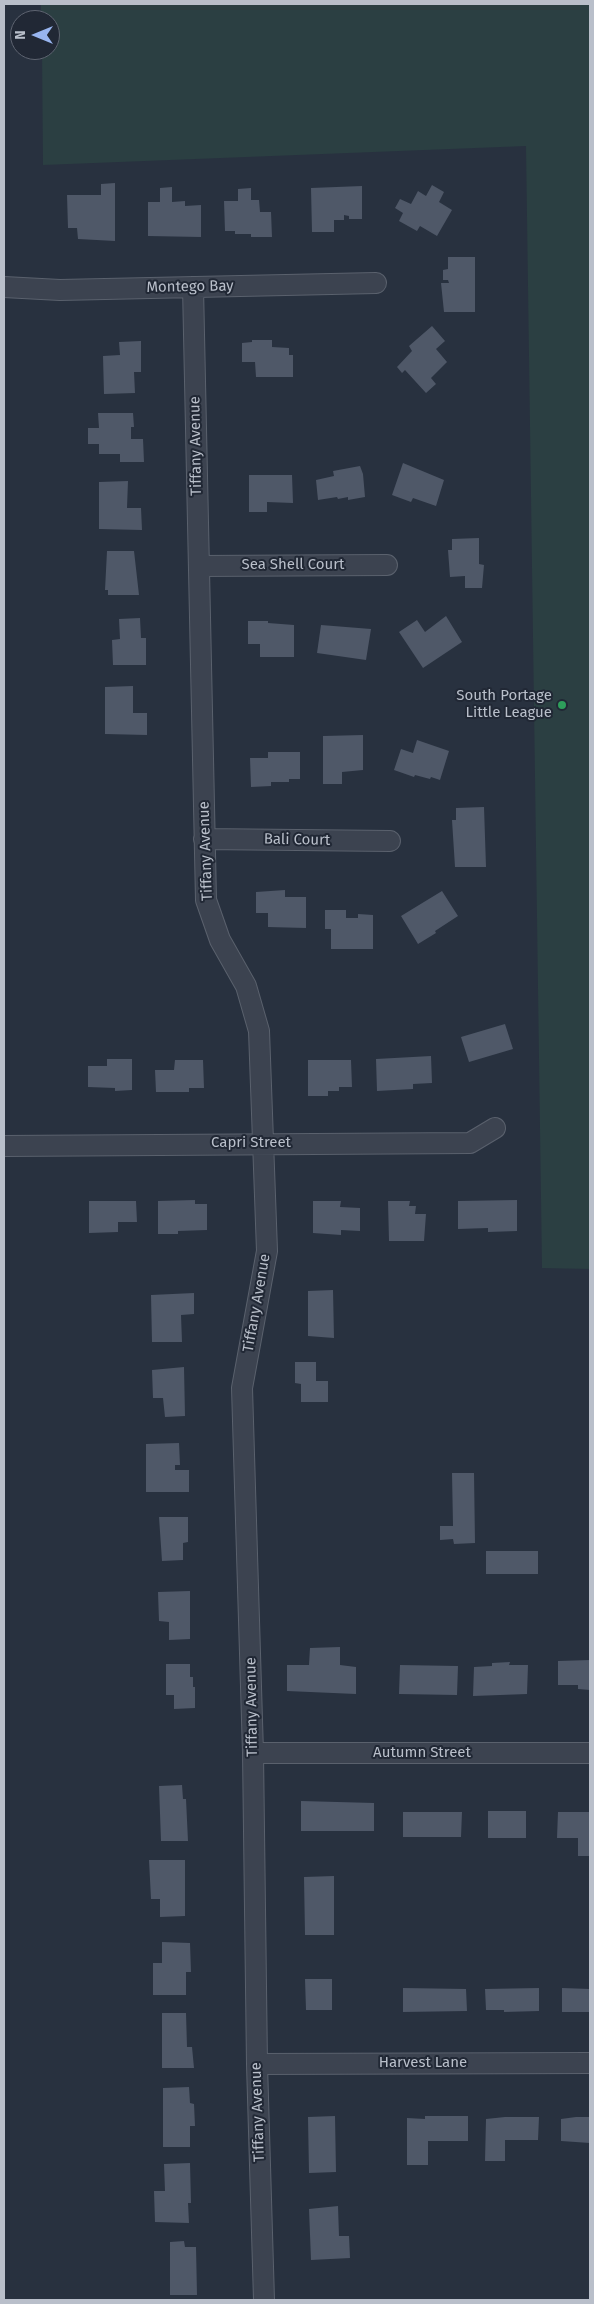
<!DOCTYPE html>
<html>
<head>
<meta charset="utf-8">
<style>
  body { margin:0 }
  #map { position:relative; width:594px; height:2304px; overflow:hidden; background:#28313f; font-family:"Fira Sans",sans-serif }
  canvas { display:block }
  .frame { position:absolute; inset:0; border:5px solid #b9bfca; pointer-events:none }
  .north { position:absolute; left:10px; top:10px; width:50px; height:50px; box-sizing:border-box; background:#212835; border:1px solid #5e6471; border-radius:50%; rotate:270deg; font-size:14px; font-weight:700; line-height:20px; text-align:center; color:#b9bfca }
  .north::after { content:''; display:block; margin:auto; width:18px; height:22px; background:#98b5f0; clip-path:polygon(50% 0,100% 100%,50% 72%,0 100%) }
</style>
</head>
<body>
<div id="map">
<canvas width="594" height="2304"></canvas>
<div class="frame"></div>
<div class="north">N</div>
</div>
<script>
const g = document.querySelector('canvas').getContext('2d');
g.lineJoin = 'round';
function fillPath(path, color) { g.fillStyle = color; g.fill(path, 'evenodd'); }
function trace(path, color, width, dash) { g.strokeStyle = color; g.lineWidth = width; g.lineCap = dash ? 'butt' : 'round'; g.setLineDash(dash || []); g.stroke(path); }
function write(font, color, halo, rows, align = 'center') {
  g.font = font + ' "Fira Sans",sans-serif'; g.lineWidth = 4; g.setLineDash([]); g.textBaseline = 'middle'; g.strokeStyle = halo; g.fillStyle = color; for (const [text, x, y, turn = 0] of rows) {
    g.save(); g.translate(x, y); g.rotate((+turn || 0) * Math.PI / 180); g.textAlign = isNaN(turn) ? turn : align; if (halo) g.strokeText(text, 0, 0); g.fillText(text, 0, 0); g.restore();
  }
}
const green = new Path2D(`
  M 41,4 L 590,4 L 590,1269 L 542,1268 L 526,146 L 43,165 L 42,50 L 50,50 L 50,20 L 41,20 Z`);
const building = new Path2D(`
  M 115,183 L 115,241 L 78,239 L 77,228 L 68,228 L 67,195 L 101,195 L 101,184 Z
  M 432,185 L 444,192 L 439,202 L 452,210 L 437,236 L 420,226 L 417,231 L 399,221 L 403,213 L 395,208 L 400,199 L 411,204 L 418,191 L 426,196 Z
  M 362,186 L 362,219 L 349,219 L 349,216 L 344,215 L 344,220 L 334,220 L 334,232 L 312,232 L 311,188 Z
  M 172,187 L 172,202 L 185,201 L 185,206 L 201,205 L 201,237 L 148,236 L 148,202 L 160,202 L 160,188 Z
  M 251,188 L 251,200 L 259,200 L 260,212 L 271,212 L 272,237 L 251,237 L 251,234 L 235,234 L 235,231 L 225,231 L 224,201 L 238,201 L 238,189 Z
  M 448,257 L 475,257 L 475,312 L 444,312 L 441,283 L 449,283 L 448,280 L 443,280 L 443,270 L 448,269 Z
  M 432,326 L 445,341 L 436,349 L 447,362 L 431,378 L 436,384 L 426,393 L 405,370 L 402,373 L 397,367 L 412,351 L 409,346 Z
  M 252,340 L 272,340 L 272,347 L 289,348 L 289,355 L 293,355 L 293,377 L 256,377 L 255,362 L 242,362 L 242,343 L 252,342 Z
  M 141,341 L 141,372 L 134,372 L 135,393 L 104,394 L 103,356 L 120,355 L 119,342 Z
  M 98,413 L 133,413 L 134,427 L 131,427 L 131,439 L 143,439 L 144,462 L 120,462 L 120,454 L 99,454 L 99,444 L 88,444 L 88,428 L 99,428 Z
  M 403,463 L 444,480 L 436,506 L 413,498 L 411,502 L 392,495 Z
  M 360,466 L 363,474 L 365,497 L 348,500 L 348,497 L 338,499 L 337,497 L 318,500 L 316,480 L 334,476 L 333,471 Z
  M 249,475 L 292,475 L 293,503 L 267,502 L 267,512 L 249,512 Z
  M 128,481 L 127,508 L 141,508 L 142,530 L 99,529 L 99,482 Z
  M 479,538 L 479,564 L 484,565 L 482,588 L 465,588 L 465,576 L 450,577 L 448,550 L 452,550 L 452,539 Z
  M 107,551 L 134,551 L 139,595 L 108,595 L 108,590 L 105,590 Z
  M 446,616 L 462,642 L 423,668 L 399,632 L 417,620 L 425,632 Z
  M 140,618 L 141,638 L 146,638 L 146,665 L 113,665 L 112,640 L 120,639 L 119,619 Z
  M 248,621 L 268,621 L 268,623 L 294,625 L 294,657 L 260,657 L 260,644 L 248,644 Z
  M 321,625 L 371,629 L 366,660 L 317,653 Z
  M 133,686 L 133,713 L 147,713 L 147,735 L 105,734 L 105,687 Z
  M 363,735 L 363,770 L 342,772 L 342,784 L 323,784 L 323,736 Z
  M 417,740 L 449,751 L 440,780 L 431,777 L 430,779 L 415,775 L 414,777 L 394,770 L 401,749 L 413,753 Z
  M 268,752 L 300,752 L 300,779 L 289,779 L 289,782 L 271,782 L 271,786 L 251,787 L 250,758 L 268,758 Z
  M 484,807 L 486,867 L 455,867 L 452,820 L 456,820 L 456,808 Z
  M 285,890 L 285,897 L 306,897 L 306,928 L 268,927 L 268,913 L 256,913 L 256,892 Z
  M 442,891 L 458,916 L 435,931 L 436,933 L 418,944 L 401,916 Z
  M 325,910 L 346,910 L 346,918 L 358,918 L 358,914 L 373,915 L 373,949 L 331,949 L 331,929 L 325,929 Z
  M 505,1024 L 513,1049 L 469,1062 L 461,1037 Z
  M 431,1056 L 432,1083 L 413,1084 L 413,1089 L 377,1091 L 376,1059 Z
  M 107,1059 L 132,1059 L 132,1090 L 115,1091 L 115,1088 L 88,1087 L 88,1066 L 107,1066 Z
  M 175,1060 L 203,1060 L 204,1088 L 189,1088 L 189,1092 L 156,1092 L 155,1070 L 174,1070 Z
  M 308,1060 L 351,1060 L 352,1087 L 339,1087 L 339,1091 L 328,1091 L 328,1096 L 308,1096 Z
  M 195,1200 L 195,1204 L 207,1204 L 207,1230 L 178,1231 L 178,1234 L 158,1234 L 158,1201 Z
  M 517,1200 L 517,1231 L 488,1232 L 488,1228 L 458,1229 L 458,1201 Z
  M 89,1201 L 136,1201 L 137,1222 L 118,1222 L 118,1232 L 89,1233 Z
  M 313,1201 L 341,1201 L 340,1207 L 360,1208 L 360,1231 L 341,1230 L 341,1235 L 313,1233 Z
  M 388,1201 L 410,1201 L 409,1206 L 416,1206 L 415,1214 L 426,1214 L 424,1241 L 389,1241 Z
  M 333,1290 L 334,1338 L 308,1336 L 308,1291 Z
  M 194,1293 L 194,1314 L 181,1315 L 182,1342 L 152,1342 L 151,1295 Z
  M 295,1362 L 316,1362 L 316,1381 L 328,1381 L 328,1402 L 301,1402 L 301,1384 L 295,1383 Z
  M 184,1367 L 185,1416 L 165,1417 L 163,1398 L 153,1398 L 152,1370 Z
  M 179,1443 L 180,1465 L 175,1465 L 175,1470 L 189,1470 L 189,1492 L 146,1492 L 146,1444 Z
  M 452,1473 L 474,1473 L 475,1543 L 454,1544 L 453,1539 L 440,1540 L 440,1526 L 453,1526 Z
  M 159,1517 L 188,1517 L 188,1542 L 183,1543 L 183,1560 L 162,1561 Z
  M 486,1551 L 538,1551 L 538,1574 L 486,1574 Z
  M 190,1591 L 190,1639 L 169,1640 L 169,1622 L 159,1621 L 158,1592 Z
  M 340,1647 L 340,1665 L 356,1667 L 356,1694 L 287,1691 L 287,1665 L 309,1665 L 310,1648 Z
  M 590,1660 L 590,1690 L 578,1689 L 578,1685 L 558,1685 L 558,1661 Z
  M 510,1662 L 509,1665 L 528,1665 L 527,1694 L 473,1696 L 474,1667 L 492,1666 L 492,1663 Z
  M 166,1664 L 190,1664 L 190,1677 L 193,1677 L 193,1687 L 195,1687 L 195,1708 L 174,1709 L 174,1695 L 166,1695 Z
  M 400,1665 L 458,1666 L 457,1695 L 399,1694 Z
  M 182,1785 L 183,1799 L 186,1799 L 188,1841 L 161,1841 L 159,1786 Z
  M 301,1801 L 374,1803 L 374,1831 L 301,1831 Z
  M 488,1811 L 526,1811 L 526,1838 L 488,1838 Z
  M 403,1812 L 462,1812 L 461,1837 L 403,1837 Z
  M 558,1812 L 590,1812 L 590,1856 L 578,1856 L 578,1838 L 557,1838 Z
  M 149,1860 L 185,1860 L 185,1916 L 160,1917 L 160,1899 L 151,1899 Z
  M 334,1876 L 334,1935 L 305,1935 L 304,1877 Z
  M 162,1942 L 190,1943 L 191,1972 L 186,1972 L 186,1995 L 153,1995 L 153,1963 L 162,1963 Z
  M 305,1979 L 332,1979 L 332,2010 L 306,2010 Z
  M 403,1988 L 466,1989 L 467,2011 L 403,2012 Z
  M 539,1988 L 539,2011 L 504,2012 L 504,2010 L 486,2010 L 485,1989 Z
  M 562,1988 L 590,1989 L 590,2012 L 562,2012 Z
  M 162,2013 L 186,2013 L 187,2047 L 192,2047 L 194,2068 L 162,2068 Z
  M 189,2087 L 190,2103 L 194,2104 L 195,2126 L 190,2126 L 190,2147 L 163,2147 L 163,2088 Z
  M 335,2116 L 336,2172 L 309,2173 L 308,2117 Z
  M 425,2116 L 468,2116 L 468,2141 L 428,2141 L 428,2165 L 407,2165 L 407,2118 L 425,2119 Z
  M 505,2117 L 539,2117 L 538,2140 L 505,2140 L 505,2161 L 485,2161 L 486,2119 Z
  M 576,2117 L 590,2117 L 590,2143 L 561,2141 L 561,2119 Z
  M 190,2163 L 191,2203 L 188,2203 L 189,2223 L 155,2222 L 154,2191 L 165,2191 L 164,2164 Z
  M 338,2206 L 339,2236 L 349,2236 L 350,2258 L 311,2260 L 309,2209 Z
  M 184,2241 L 185,2247 L 196,2247 L 197,2295 L 170,2295 L 170,2242 Z`);
const minor = new Path2D(`
  M 4,287 L 60,290 L 376,283
  M 193,287 L 206,900 L 220,940 L 246,986 L 259,1031 L 267,1251 L 242,1388 L 253,1753 L 257,2064 L 264,2300
  M 199,566 L 387,565
  M 204,839 L 390,841
  M 4,1146 L 470,1143 L 495,1128
  M 253,1753 L 590,1753
  M 257,2064 L 590,2063`);
const markers = [
  [562,705,5,"#2e9e5b"]
];
const streetNames = [
  ["Montego Bay",190,287,-1],
  ["Tiffany Avenue",196,446,-91],
  ["Sea Shell Court",293,565],
  ["Bali Court",297,840,1],
  ["Tiffany Avenue",206,851,-92],
  ["Capri Street",251,1143],
  ["Tiffany Avenue",257,1303,-80],
  ["Tiffany Avenue",252,1707,-91],
  ["Autumn Street",422,1753],
  ["Harvest Lane",423,2063],
  ["Tiffany Avenue",258,2112,-92]
];
const poiNames = [
  ["South Portage",552,696],
  ["Little League",552,713]
];
fillPath(green, '#2b3f42');
fillPath(building, '#4f5868');
trace(minor, '#5a616d', 22);
trace(minor, '#3c4350', 20);
for (const [x, y, r, color] of markers) { const dot = new Path2D(); dot.arc(x, y, r, 0, 2 * Math.PI); g.fillStyle = color; g.fill(dot); trace(dot, '#212835', 2); }
write('15px', '#b9bfca', '#212835', streetNames);
write('15px', '#b9bfca', '#212835', poiNames, 'right');
</script>
</body>
</html>
